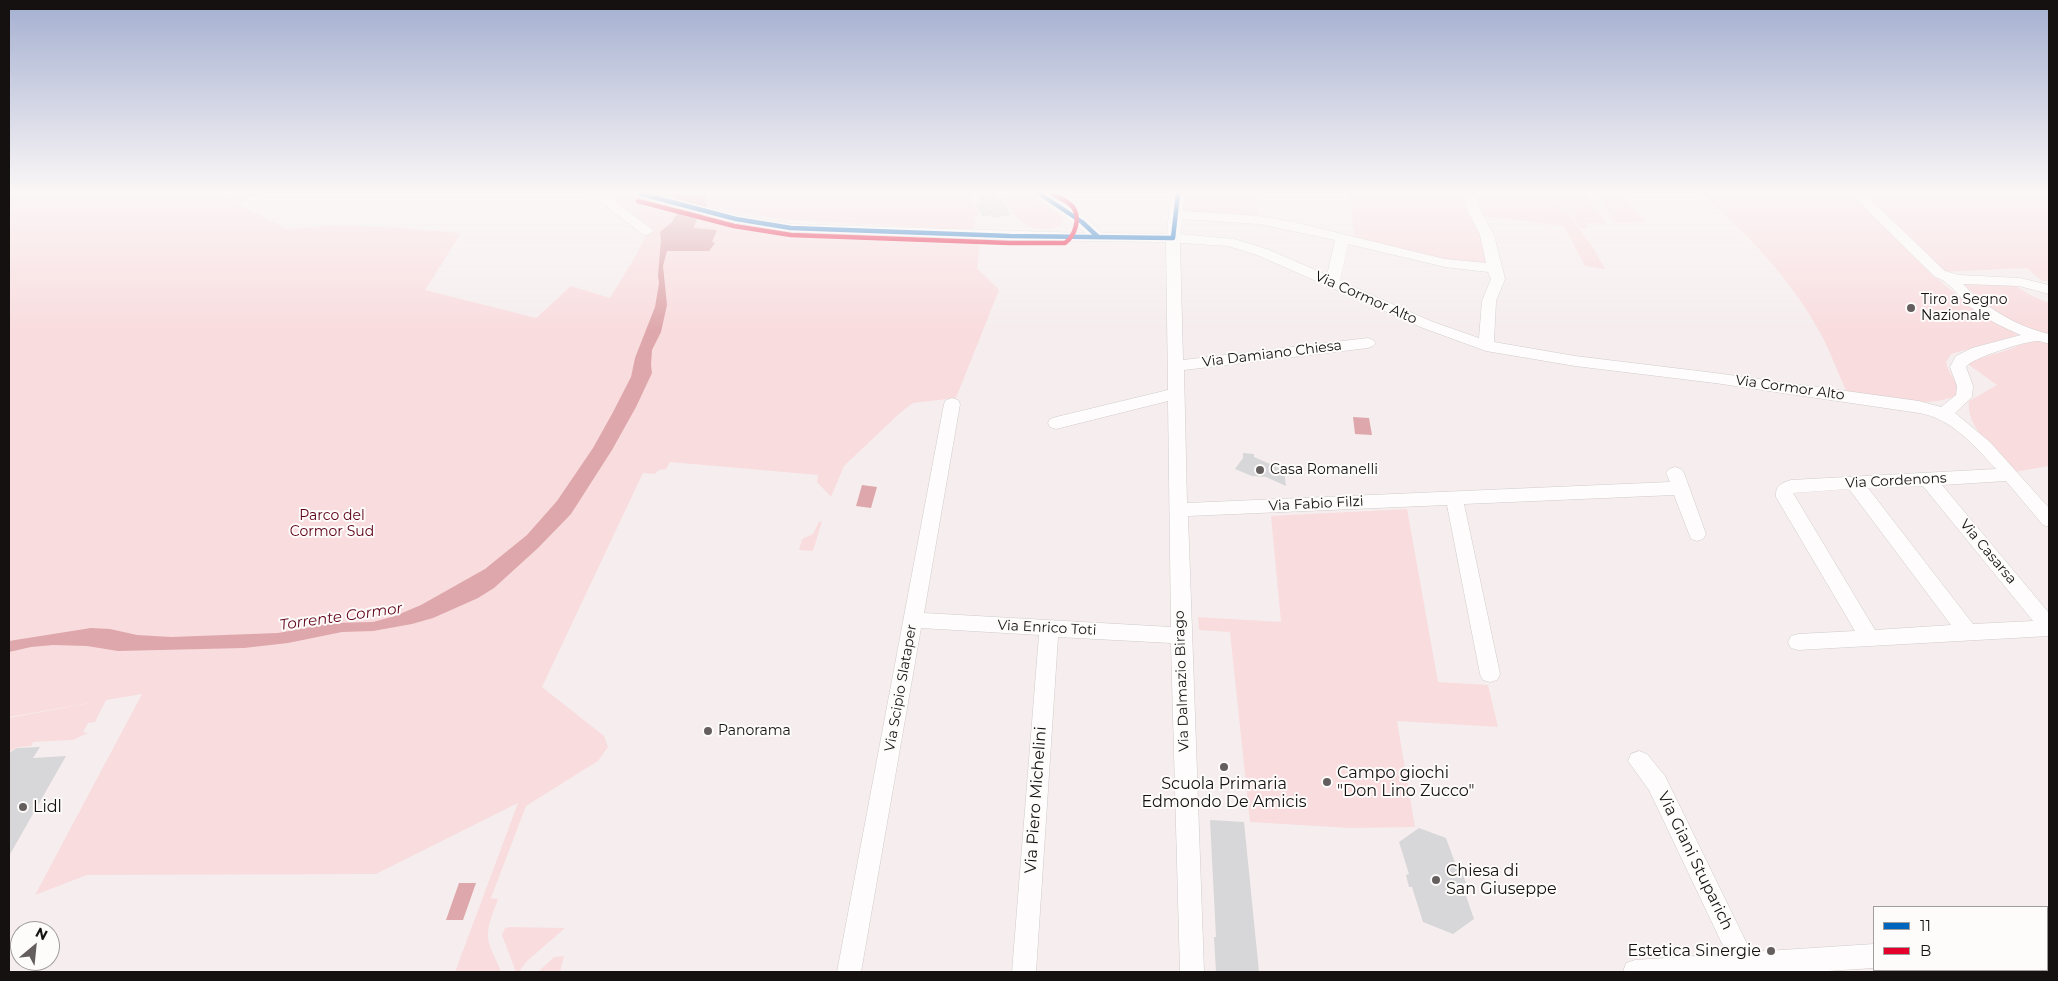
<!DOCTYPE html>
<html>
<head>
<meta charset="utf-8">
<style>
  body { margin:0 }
  #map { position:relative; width:2058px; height:981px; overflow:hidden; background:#f6eeee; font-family:Montserrat,sans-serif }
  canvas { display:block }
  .frame { position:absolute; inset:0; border:10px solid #151111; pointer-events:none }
  .legend { position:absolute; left:1873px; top:906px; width:175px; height:65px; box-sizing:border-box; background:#fefbfb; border:1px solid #a19d9d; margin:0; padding:6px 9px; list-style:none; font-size:15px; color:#151111 }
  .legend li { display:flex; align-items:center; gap:10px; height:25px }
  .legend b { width:25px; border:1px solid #a19d9d }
  .north { position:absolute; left:10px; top:921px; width:50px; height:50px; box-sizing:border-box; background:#fefbfb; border:1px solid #a19d9d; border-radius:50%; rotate:28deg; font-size:14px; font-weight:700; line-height:20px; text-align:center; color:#151111 }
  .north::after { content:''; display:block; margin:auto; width:18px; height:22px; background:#645e5e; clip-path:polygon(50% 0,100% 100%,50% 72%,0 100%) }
</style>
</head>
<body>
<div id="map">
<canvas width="2058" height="981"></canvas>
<div class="frame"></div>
<ul class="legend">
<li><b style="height:6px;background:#0065bd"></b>11</li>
<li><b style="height:6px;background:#e4002b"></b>B</li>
</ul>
<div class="north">N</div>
</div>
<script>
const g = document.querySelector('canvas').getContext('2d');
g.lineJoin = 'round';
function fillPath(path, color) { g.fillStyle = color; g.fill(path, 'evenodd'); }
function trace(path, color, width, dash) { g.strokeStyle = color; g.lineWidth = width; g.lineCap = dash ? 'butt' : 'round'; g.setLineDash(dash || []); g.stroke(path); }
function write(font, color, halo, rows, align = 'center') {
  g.font = font + ' Montserrat,sans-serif'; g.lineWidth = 4; g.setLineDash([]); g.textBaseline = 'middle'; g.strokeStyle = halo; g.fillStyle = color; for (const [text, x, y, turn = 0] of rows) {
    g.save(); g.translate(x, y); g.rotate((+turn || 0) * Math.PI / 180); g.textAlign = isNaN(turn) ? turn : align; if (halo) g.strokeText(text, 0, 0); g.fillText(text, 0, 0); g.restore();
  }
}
const green = new Path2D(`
  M 9,194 L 222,194 L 227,198 L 237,194 L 258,194 L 237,203 L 286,229 L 329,226 L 389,227 L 461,233 L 425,290 L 536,318 L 571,286 L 610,298 L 635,257 L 647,233 L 608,194 L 628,194 L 698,215 L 769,229 L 1011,239 L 980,241 L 977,268 L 999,290 L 956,398 L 913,403 L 900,413 L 844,466 L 831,497 L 817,482 L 818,475 L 670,462 L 666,469 L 659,470 L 655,474 L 643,473 L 542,687 L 604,736 L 608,747 L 598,761 L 526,806 L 491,898 L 498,899 C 493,914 484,930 490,946 C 493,955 498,963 501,972 L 455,972 L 518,803 L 376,874 L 87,875 L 35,895 L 142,694 L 106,700 L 95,722 L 88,723 L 83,732 L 88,733 L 73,740 L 33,742 L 31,746 L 18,747 L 9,752 L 9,718 L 101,701 L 9,717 Z
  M 660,194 L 968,194 L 979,215 L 973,216 L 975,223 L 974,228 L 971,230 L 789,220 L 738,213 Z
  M 1007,194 L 1030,194 L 1060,215 L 1063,221 C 1059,228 1054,228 1047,229 C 1023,230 1014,215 1001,197 Z
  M 1186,194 L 1256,194 L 1258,213 L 1256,217 L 1188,213 L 1185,209 Z
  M 1349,194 L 1467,194 L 1477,218 L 1487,264 L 1448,261 L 1355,239 Z
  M 1481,194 L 1554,194 L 1579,228 L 1580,227 L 1555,194 L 1586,194 L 1606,223 L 1585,223 L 1587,228 L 1579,228 L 1594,249 L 1605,269 L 1585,266 L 1564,226 L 1484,216 L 1476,204 L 1477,198 Z
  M 1596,194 L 1621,194 L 1646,222 L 1615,223 Z
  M 1701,194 L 1851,194 L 1933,275 L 1965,302 L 2018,335 L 1951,354 L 1946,362 C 1948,375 1960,380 1957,395 C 1928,410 1879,397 1847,393 C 1839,375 1832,357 1824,340 C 1794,282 1750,236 1701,194 Z
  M 1862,194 L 2049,194 L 2049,281 L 2042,281 L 2027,268 L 1941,272 Z
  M 1962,283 L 2014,285 L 2030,295 L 2049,303 L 2049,335 C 2016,324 1985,310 1962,283 Z
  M 2038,341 L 2049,343 L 2049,466 L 2015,472 C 1999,454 1965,428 1969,401 L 1997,385 L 1969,365 L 1970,362 C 1982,357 1992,355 2004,351 C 2016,347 2026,342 2038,341 Z
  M 1407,509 L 1438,682 L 1488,685 L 1498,727 L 1397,721 L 1415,827 L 1349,828 L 1250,822 L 1230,632 L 1199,630 L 1198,617 L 1281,622 L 1271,516 Z
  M 822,521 L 813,551 L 799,550 L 802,539 L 813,534 L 819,522 Z
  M 509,927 L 565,928 L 526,962 L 519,972 L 516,972 L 502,935 L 505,928 Z
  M 564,956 L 560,972 L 538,972 L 554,957 Z`);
const water = new Path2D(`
  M 675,194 L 705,194 L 707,205 L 702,216 L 698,215 L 694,228 L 717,230 L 712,242 L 715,243 L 709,251 L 667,251 L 663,266 L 667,305 L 661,332 L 652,350 L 651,365 L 652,373 L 636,407 L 612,450 L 571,514 L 538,548 L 494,588 L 478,598 L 433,618 L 412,624 L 373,631 L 342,632 L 288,643 L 244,648 L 118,651 L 87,646 L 53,645 L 31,647 L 9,652 L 9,641 L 91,628 L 110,629 L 137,635 L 171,637 L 278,633 L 332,623 L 373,622 L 395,616 L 421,605 L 485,569 L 527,535 L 557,501 L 593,448 L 612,414 L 631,377 L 635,358 L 655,307 L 659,283 L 658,275 L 661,240 L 660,232 L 672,222 L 678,212 Z
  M 1353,417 L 1369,418 L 1372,435 L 1355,434 Z
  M 862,485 L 877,487 L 871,508 L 856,506 Z
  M 459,883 L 476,883 L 463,920 L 446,920 Z`);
const building = new Path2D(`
  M 988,194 L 994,194 L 999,200 L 1002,200 L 1011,215 L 994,218 L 991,215 L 983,217 L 975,204 L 981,203 L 977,196 Z
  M 1243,453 L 1254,454 L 1254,457 L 1284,470 L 1286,486 L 1266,477 L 1252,476 L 1235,469 L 1243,458 Z
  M 40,747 L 33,758 L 66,756 L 9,856 L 9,753 L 17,748 Z
  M 1210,820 L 1244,822 L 1259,972 L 1216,972 L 1214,937 L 1216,937 Z
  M 1419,828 L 1446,838 L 1458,871 L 1462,872 L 1466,883 L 1462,884 L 1474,919 L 1453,934 L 1423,922 L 1412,887 L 1409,887 L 1406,875 L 1409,874 L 1399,842 Z`);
const minor = new Path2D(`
  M 591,194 L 606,194 L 654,231 L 647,235 L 642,234 Z
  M 634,194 L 656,194 L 737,215 L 791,224 L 1086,233 L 1034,194 L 1049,194 L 1087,219 L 1102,233 L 1167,234 L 1171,194 L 1185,194 L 1183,211 L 1259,216 L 1293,222 L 1445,259 L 1486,263 L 1480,235 L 1466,208 L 1464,194 L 1478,194 L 1479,208 L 1494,235 L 1505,279 L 1496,301 L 1494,342 L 1575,356 L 1715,373 L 1919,401 L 1941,407 L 1956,395 L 1957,386 L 1950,367 L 1956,356 L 1972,348 L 2021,335 C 2004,328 1988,320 1973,309 C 1959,299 1951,281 1935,277 L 1851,194 L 1865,194 L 1945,271 L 1959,275 L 2020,278 L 2049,285 L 2049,294 L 2019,286 L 1963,284 C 1984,307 2018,327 2049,334 L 2049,344 C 2046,343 2041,341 2037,341 C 2026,341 1971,358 1966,367 L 1973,386 L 1972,397 L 1955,413 L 1990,442 L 2049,508 L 2049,527 L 2043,525 L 2006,481 L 1942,485 L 2049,613 L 2049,636 L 1798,650 L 1791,648 L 1788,642 L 1791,636 L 1798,634 L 1855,631 L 1776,497 C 1775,486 1781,483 1791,480 L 1996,469 C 1975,446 1951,418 1919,413 L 1715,383 L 1575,366 L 1486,351 L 1423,328 L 1257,255 L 1228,246 L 1180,243 L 1183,360 L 1368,338 L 1373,340 L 1376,343 L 1373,346 L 1368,348 L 1184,370 L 1187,503 L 1670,482 L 1666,473 L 1669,469 L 1675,467 L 1681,469 L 1684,473 L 1706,534 L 1703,539 L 1697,541 L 1691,539 L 1674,495 L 1464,504 L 1500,674 L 1497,680 L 1490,682 L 1483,680 L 1480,674 L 1447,505 L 1188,516 L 1204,972 L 1180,972 L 1171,643 L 1058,637 L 1036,972 L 1012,972 L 1039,635 L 921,628 L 861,972 L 837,972 L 944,404 L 946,400 L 952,398 L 958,400 L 960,404 L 924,613 L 1171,627 L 1168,401 L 1056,429 L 1050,427 L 1048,423 L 1050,419 L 1056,417 L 1168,390 L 1166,242 L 1010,240 L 791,232 L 736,223 L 635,197 ZM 1182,219 L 1259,224 L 1335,240 L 1327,275 L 1267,249 L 1234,239 L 1180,234 ZM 1348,244 L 1445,267 L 1488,272 L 1491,279 L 1482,301 L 1479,338 L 1433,322 L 1340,281 ZM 1923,486 L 2033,621 L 1973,624 L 1868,488 ZM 1849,489 L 1951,625 L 1875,630 L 1793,493 Z
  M 1639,751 L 1647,754 L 1665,776 L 1751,952 L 1874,944 L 1874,968 L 1812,972 L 1623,972 L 1626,963 L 1635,960 L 1727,954 L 1649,790 L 1628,761 L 1631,754 Z
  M 2047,933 L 2049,933 L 2049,957 L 2047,957 Z`);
const major = new Path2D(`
  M 2047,948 L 2049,948 L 2049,972 L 2036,972 L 2035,970 L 2047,970 Z
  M 1902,970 L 1968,970 L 1967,972 L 1901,972 Z`);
const bus1 = new Path2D(`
  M 641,194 L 736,219 L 791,228 L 1010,236 L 1173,238 L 1178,194
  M 1040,194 L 1082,222 L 1097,236`);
const bus2 = new Path2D(`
  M 638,201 L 734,226 L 791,235 L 1010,243 L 1065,243 C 1075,236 1081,218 1073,207 C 1068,201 1059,198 1053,194`);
const markers = [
  [1911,308,5,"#645e5e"],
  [1260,470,5,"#645e5e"],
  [708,731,5,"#645e5e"],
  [1224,767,5,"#645e5e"],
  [1327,782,5,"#645e5e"],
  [23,807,5,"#645e5e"],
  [1436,880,5,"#645e5e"],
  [1771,951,5,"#645e5e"]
];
const streetNames = [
  ["Via Cormor Alto",1366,298,24],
  ["Via Damiano Chiesa",1272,354,-7],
  ["Via Cormor Alto",1790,388,8],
  ["Via Cordenons",1896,481,-3],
  ["Via Fabio Filzi",1316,504,-3],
  ["Via Casarsa",1988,552,50],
  ["Via Enrico Toti",1047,628,3],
  ["Via Dalmazio Birago",1182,681,-92],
  ["Via Scipio Slataper",901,688,-80]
];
const poiNames = [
  ["Tiro a Segno",1921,300],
  ["Nazionale",1921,316],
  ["Casa Romanelli",1270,470],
  ["Panorama",718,731]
];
const parkNames = [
  ["Parco del",332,516],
  ["Cormor Sud",332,532]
];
const waterNames = [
  ["Torrente Cormor",341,617,-8]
];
const nearPoinames = [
  ["Campo giochi",1337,773],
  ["\"Don Lino Zucco\"",1337,791],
  ["Scuola Primaria",1224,784,"center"],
  ["Edmondo De Amicis",1224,802,"center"],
  ["Lidl",33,807],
  ["Chiesa di",1446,871],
  ["San Giuseppe",1446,889],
  ["Estetica Sinergie",1761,951,"right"]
];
const nearStreetnames = [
  ["Via Piero Michelini",1036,800,-86],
  ["Via Giani Stuparich",1695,861,64]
];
fillPath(green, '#f9dcde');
fillPath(water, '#dea7ab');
fillPath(building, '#d7d6d8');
trace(minor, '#d1cbcb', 1);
trace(major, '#d1cbcb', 2);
fillPath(minor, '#fefcfc');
fillPath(major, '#fefcfc');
trace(bus1, '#0065bd', 4.5);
trace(bus2, '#e4002b', 4.5);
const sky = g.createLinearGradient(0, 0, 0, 332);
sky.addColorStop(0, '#a4afd0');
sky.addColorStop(0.58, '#fbf7f7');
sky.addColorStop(1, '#fbf7f700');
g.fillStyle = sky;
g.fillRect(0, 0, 2058, 332);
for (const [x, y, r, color] of markers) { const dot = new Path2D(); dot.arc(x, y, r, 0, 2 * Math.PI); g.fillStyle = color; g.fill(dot); trace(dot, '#fefbfb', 2); }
write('14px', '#151111', '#fefbfb', streetNames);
write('14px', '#151111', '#fefbfb', poiNames, 'left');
write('14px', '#5b0017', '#fefbfb', parkNames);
write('italic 15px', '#62051c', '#fefbfb', waterNames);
write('16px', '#151111', '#fefbfb', nearPoinames, 'left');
write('16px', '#151111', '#fefbfb', nearStreetnames);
</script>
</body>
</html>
